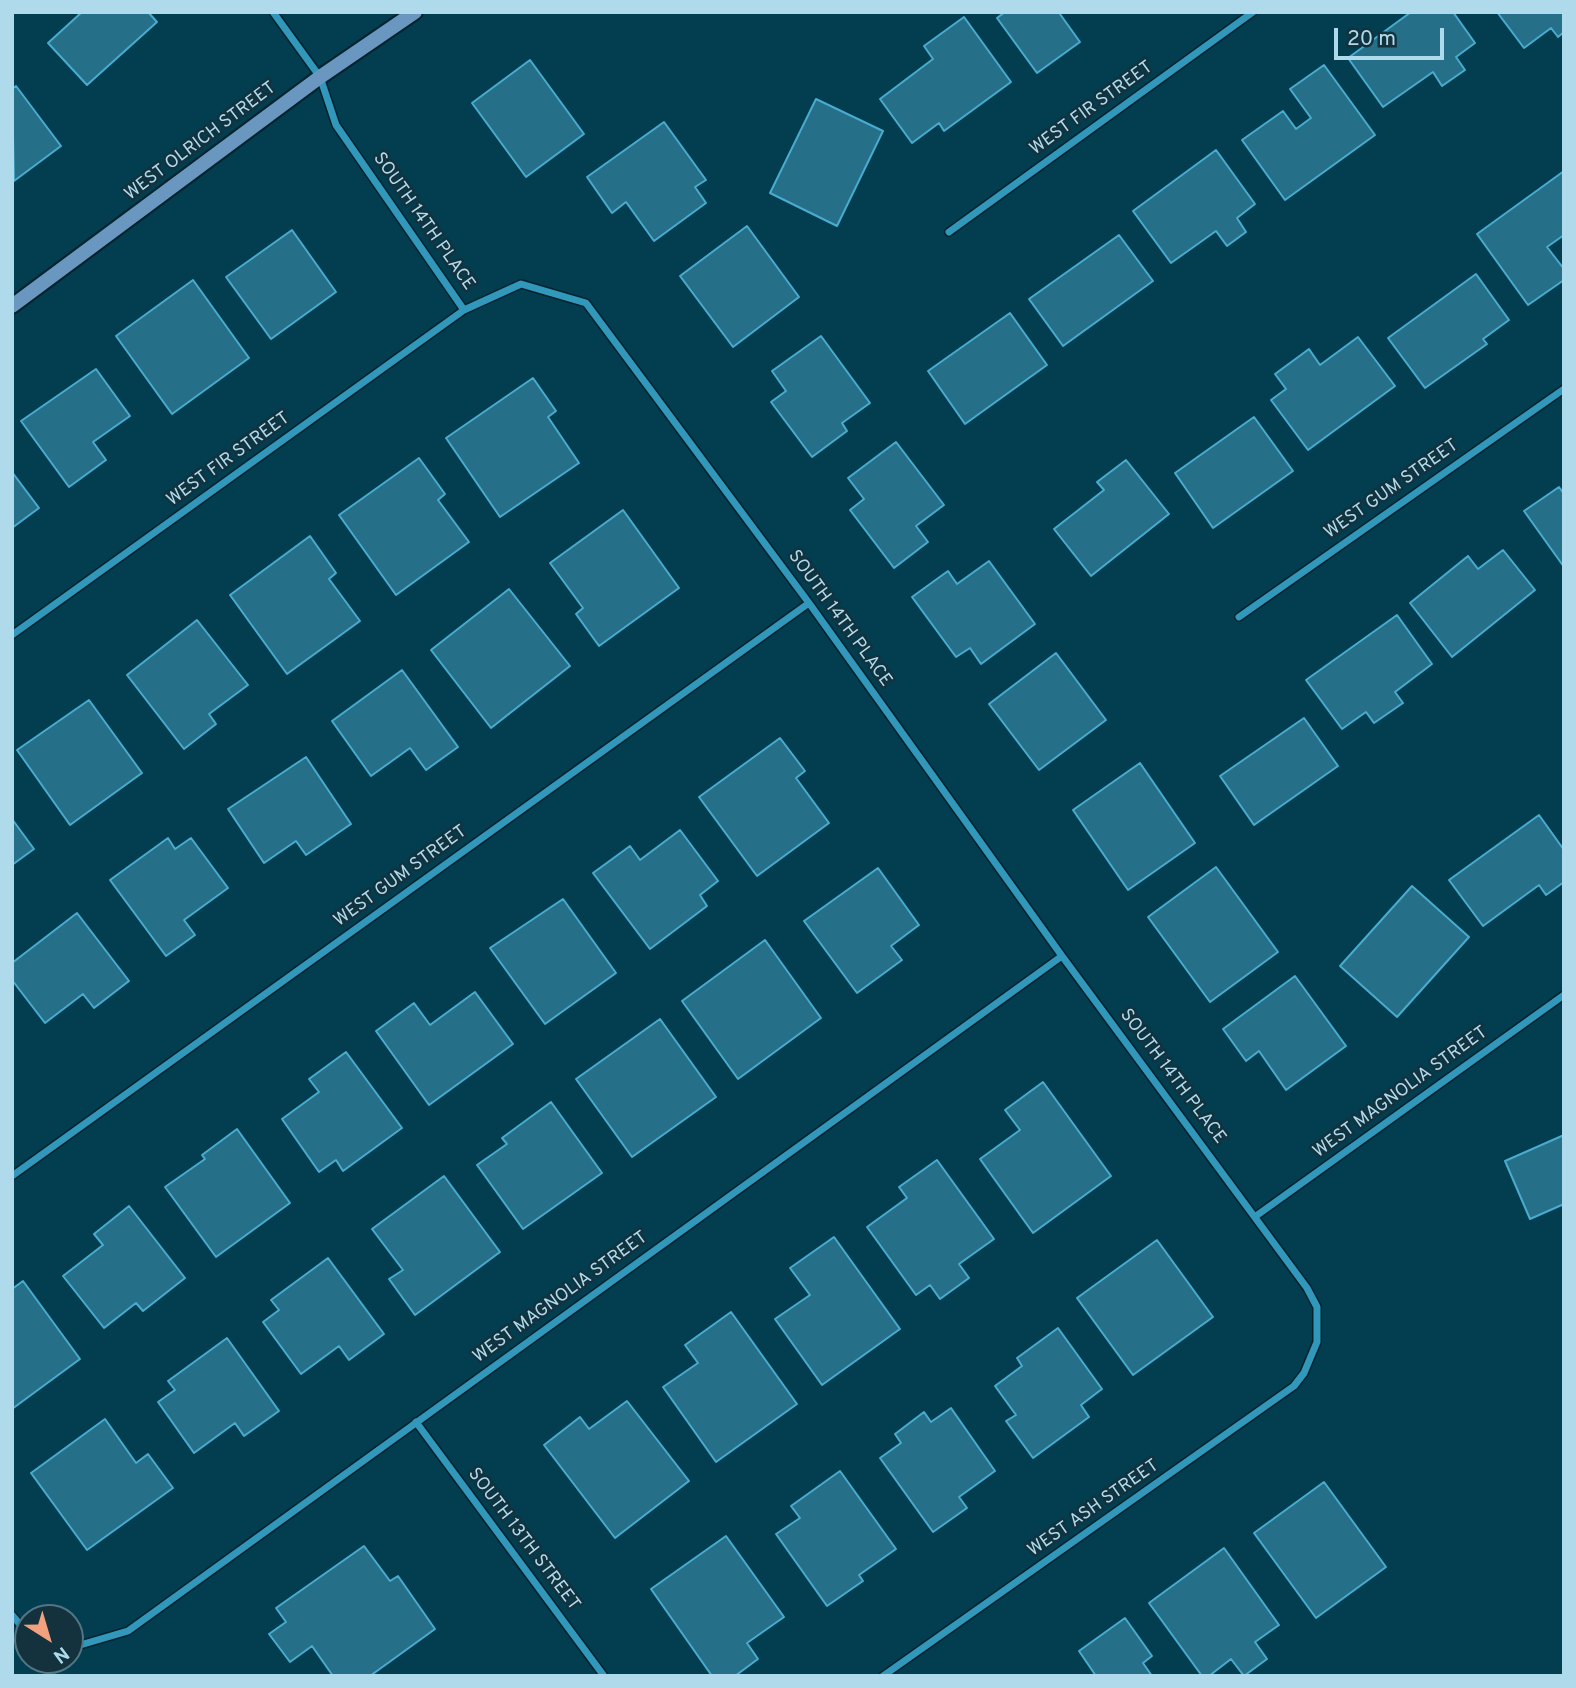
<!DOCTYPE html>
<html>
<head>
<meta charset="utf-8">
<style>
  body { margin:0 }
  #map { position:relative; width:1576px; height:1688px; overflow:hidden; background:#023e50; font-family:Overpass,sans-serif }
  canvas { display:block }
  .frame { position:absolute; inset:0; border:14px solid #aedaec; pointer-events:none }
  .north { position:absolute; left:14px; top:1604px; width:70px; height:70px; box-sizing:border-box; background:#13323d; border:2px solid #517583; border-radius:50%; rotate:143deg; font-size:19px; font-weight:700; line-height:28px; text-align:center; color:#aedaec }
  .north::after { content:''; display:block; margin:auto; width:24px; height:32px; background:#f1a17d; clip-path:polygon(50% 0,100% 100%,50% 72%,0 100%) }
  .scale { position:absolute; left:1334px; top:28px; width:110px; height:32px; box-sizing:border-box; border:4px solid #aedaec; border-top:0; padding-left:9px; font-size:21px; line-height:24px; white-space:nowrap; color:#aedaec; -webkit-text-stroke:5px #13323d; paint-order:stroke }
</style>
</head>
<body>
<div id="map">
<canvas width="1576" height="1688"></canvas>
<div class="frame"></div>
<div class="north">N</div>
<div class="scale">20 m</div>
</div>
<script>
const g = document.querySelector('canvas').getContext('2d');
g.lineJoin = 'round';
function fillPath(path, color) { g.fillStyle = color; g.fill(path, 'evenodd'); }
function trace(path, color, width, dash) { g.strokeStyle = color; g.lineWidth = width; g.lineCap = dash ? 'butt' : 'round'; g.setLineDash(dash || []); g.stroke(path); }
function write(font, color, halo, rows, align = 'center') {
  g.font = font + ' Overpass,sans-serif'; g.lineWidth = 5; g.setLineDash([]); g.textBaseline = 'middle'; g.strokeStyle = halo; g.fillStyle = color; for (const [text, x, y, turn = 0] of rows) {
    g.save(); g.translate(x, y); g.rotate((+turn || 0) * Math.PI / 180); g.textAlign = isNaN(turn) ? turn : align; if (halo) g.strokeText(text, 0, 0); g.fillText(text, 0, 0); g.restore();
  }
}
const building = new Path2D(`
  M 82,12 L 148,12 L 157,22 L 87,85 L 48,43 Z
  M 1005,12 L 1063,12 L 1060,14 L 1080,42 L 1037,73 L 997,18 Z
  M 1411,12 L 1453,12 L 1475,43 L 1456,57 L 1465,70 L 1442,86 L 1433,72 L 1383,107 L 1348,58 Z
  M 1497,12 L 1564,12 L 1564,32 L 1558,37 L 1551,28 L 1524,48 Z
  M 964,17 L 1011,82 L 944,131 L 939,123 L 912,143 L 880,99 L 933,59 L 924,46 Z
  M 530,60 L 584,134 L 526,177 L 472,103 Z
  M 1324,65 L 1375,135 L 1285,200 L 1242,140 L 1283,111 L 1296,129 L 1311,118 L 1290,89 Z
  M 16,86 L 61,146 L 14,181 L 12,89 Z
  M 816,99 L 883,131 L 837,226 L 770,193 Z
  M 664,122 L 706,180 L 695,187 L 706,203 L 654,241 L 626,202 L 612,213 L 587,177 Z
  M 1216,150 L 1255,204 L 1237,218 L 1246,232 L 1227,246 L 1216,231 L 1171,263 L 1133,211 Z
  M 1564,171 L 1564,235 L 1547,247 L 1564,269 L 1564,280 L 1528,305 L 1477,234 Z
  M 747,226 L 799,297 L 733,347 L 680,276 Z
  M 292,230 L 336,292 L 271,339 L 226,277 Z
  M 1119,235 L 1153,281 L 1063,346 L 1029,299 Z
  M 1476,274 L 1509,320 L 1483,339 L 1487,344 L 1425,388 L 1388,338 Z
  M 193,280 L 249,358 L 172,414 L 116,336 Z
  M 1010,313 L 1047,365 L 965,424 L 928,371 Z
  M 821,336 L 870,403 L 842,423 L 847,431 L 812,457 L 771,402 L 786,391 L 772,371 Z
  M 1358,337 L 1395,386 L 1308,450 L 1271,400 L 1286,389 L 1275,374 L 1309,349 L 1320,365 Z
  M 96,369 L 130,416 L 93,442 L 106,460 L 69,487 L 21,421 Z
  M 533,378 L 556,411 L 548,417 L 579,463 L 500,517 L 446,438 Z
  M 1254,417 L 1293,471 L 1213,528 L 1175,473 Z
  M 896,442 L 944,505 L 916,526 L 928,542 L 894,568 L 850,510 L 864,499 L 848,478 Z
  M 419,458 L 445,494 L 438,500 L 469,542 L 396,595 L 339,515 Z
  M 1126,460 L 1169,514 L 1091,576 L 1054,529 L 1104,490 L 1097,482 Z
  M 12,472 L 39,508 L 12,528 Z
  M 1559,487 L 1564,494 L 1564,567 L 1524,511 Z
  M 623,510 L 679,588 L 599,646 L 576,614 L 583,608 L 550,563 Z
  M 310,536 L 336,573 L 329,579 L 360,621 L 287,674 L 230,595 Z
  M 1503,550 L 1535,590 L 1452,657 L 1410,603 L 1468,556 L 1478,569 Z
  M 989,561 L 1035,624 L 981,664 L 970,648 L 956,657 L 912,597 L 948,571 L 957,584 Z
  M 509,589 L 570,666 L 491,728 L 431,650 Z
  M 1397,615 L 1432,664 L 1395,692 L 1403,703 L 1374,723 L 1366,712 L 1342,729 L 1306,680 Z
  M 197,620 L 248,685 L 209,714 L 216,724 L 184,749 L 127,675 Z
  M 1056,653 L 1106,720 L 1039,770 L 989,704 Z
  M 402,670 L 458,747 L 426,770 L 410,748 L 371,776 L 332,721 Z
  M 89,700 L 142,773 L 70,825 L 17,750 Z
  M 1304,718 L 1338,766 L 1254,825 L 1220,776 Z
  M 780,738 L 805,771 L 796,778 L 829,823 L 757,876 L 699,797 Z
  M 306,757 L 351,824 L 306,855 L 296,841 L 264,863 L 228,809 Z
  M 1140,763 L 1195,843 L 1128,890 L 1073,810 Z
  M 1539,815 L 1564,850 L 1564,882 L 1546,895 L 1539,885 L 1483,926 L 1449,880 Z
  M 12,819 L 34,849 L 12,865 Z
  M 680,830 L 718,881 L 700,895 L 707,906 L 650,949 L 593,873 L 630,846 L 640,860 Z
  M 168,838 L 175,849 L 191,838 L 228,888 L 184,920 L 195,935 L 166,956 L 110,880 Z
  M 1216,867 L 1278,952 L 1210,1002 L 1148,917 Z
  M 878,868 L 919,925 L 891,946 L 902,960 L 857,993 L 804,921 Z
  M 1412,886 L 1469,937 L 1397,1017 L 1340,966 Z
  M 563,899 L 616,973 L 545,1024 L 490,948 Z
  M 77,913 L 129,981 L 94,1008 L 83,994 L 45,1023 L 12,980 L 12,963 Z
  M 765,940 L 821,1018 L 738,1079 L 682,1001 Z
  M 1295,976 L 1346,1046 L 1286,1090 L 1259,1051 L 1246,1061 L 1223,1029 Z
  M 475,992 L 513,1044 L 429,1105 L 376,1031 L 414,1003 L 430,1025 Z
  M 660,1019 L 716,1097 L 632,1157 L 576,1079 Z
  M 346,1052 L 402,1128 L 343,1171 L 336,1160 L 319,1172 L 282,1119 L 319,1092 L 309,1079 Z
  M 1043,1082 L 1111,1176 L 1033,1233 L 980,1159 L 1020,1130 L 1005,1110 Z
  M 551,1102 L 602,1173 L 523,1229 L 477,1165 L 507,1144 L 502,1138 Z
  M 237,1129 L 290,1203 L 216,1257 L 165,1187 L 205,1159 L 202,1155 Z
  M 1564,1135 L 1564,1204 L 1530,1219 L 1505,1161 Z
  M 937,1160 L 994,1239 L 959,1264 L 969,1278 L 940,1299 L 930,1285 L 916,1295 L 867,1227 L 907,1198 L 899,1187 Z
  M 444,1176 L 500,1252 L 415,1315 L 389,1279 L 403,1270 L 372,1229 Z
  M 129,1206 L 185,1278 L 143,1311 L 136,1303 L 104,1328 L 63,1276 L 103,1245 L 94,1234 Z
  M 834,1237 L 900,1329 L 822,1385 L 775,1319 L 810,1295 L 790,1268 Z
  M 1157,1240 L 1213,1317 L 1133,1375 L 1077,1298 Z
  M 328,1258 L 384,1334 L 349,1360 L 339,1346 L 301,1374 L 263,1322 L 279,1310 L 271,1300 Z
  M 23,1281 L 80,1359 L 12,1409 L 12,1289 Z
  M 731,1312 L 797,1404 L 716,1462 L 663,1387 L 698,1363 L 685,1345 Z
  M 1058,1328 L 1102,1389 L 1081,1405 L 1089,1417 L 1033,1458 L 1006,1421 L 1016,1415 L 995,1386 L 1022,1366 L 1017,1358 Z
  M 227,1338 L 279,1411 L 244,1436 L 235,1423 L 194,1453 L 158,1402 L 175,1390 L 168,1381 Z
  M 627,1401 L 689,1481 L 615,1538 L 544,1445 L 580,1417 L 589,1429 Z
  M 951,1408 L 995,1471 L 959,1497 L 967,1508 L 933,1532 L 880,1458 L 901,1443 L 895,1434 L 924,1412 L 931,1422 Z
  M 105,1419 L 136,1463 L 148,1454 L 173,1488 L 87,1550 L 31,1473 Z
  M 840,1471 L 896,1549 L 859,1575 L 863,1581 L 827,1606 L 776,1534 L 800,1518 L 791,1506 Z
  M 1324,1482 L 1386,1567 L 1316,1618 L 1254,1533 Z
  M 726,1536 L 784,1617 L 747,1643 L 758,1659 L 735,1676 L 712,1676 L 651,1589 Z
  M 364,1546 L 390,1581 L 398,1576 L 435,1629 L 370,1676 L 333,1676 L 312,1646 L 290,1662 L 269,1634 L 286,1622 L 276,1608 Z
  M 1224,1548 L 1279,1625 L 1255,1642 L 1267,1659 L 1244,1676 L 1231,1659 L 1209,1676 L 1202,1676 L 1149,1603 Z
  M 1125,1618 L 1152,1656 L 1143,1663 L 1152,1676 L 1096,1676 L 1079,1651 Z`);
const street = new Path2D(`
  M 273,12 L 320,77 L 336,125 L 464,310 L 521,284 L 586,303 L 809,603 L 1062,956 L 1307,1288 L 1317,1307 L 1317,1342 L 1304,1373 L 1294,1386 L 883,1676
  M 949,232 L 1253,12
  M 1239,617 L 1564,389
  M 12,635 L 464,310
  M 12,1176 L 809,603
  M 1256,1216 L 1564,995
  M 416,1422 L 604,1676
  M 12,1615 L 28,1634
  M 70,1648 L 128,1631 L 1062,956`);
const secondary = new Path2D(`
  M 12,306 L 320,77 L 415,12`);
const streetNames = [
  ["WEST FIR STREET",1092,109,-36],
  ["WEST OLRICH STREET",201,142,-37],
  ["SOUTH 14TH PLACE",423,222,55],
  ["WEST FIR STREET",229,460,-36],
  ["WEST GUM STREET",1392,490,-35],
  ["SOUTH 14TH PLACE",839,619,54],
  ["WEST GUM STREET",401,877,-36],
  ["SOUTH 14TH PLACE",1172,1077,53],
  ["WEST MAGNOLIA STREET",1401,1093,-36],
  ["WEST MAGNOLIA STREET",561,1298,-36],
  ["WEST ASH STREET",1094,1509,-35],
  ["SOUTH 13TH STREET",523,1540,53]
];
fillPath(building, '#256f89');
trace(building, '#49accf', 2);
trace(street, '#03232e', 10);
trace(secondary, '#03232e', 18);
trace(street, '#3198bb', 7);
trace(secondary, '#6997bf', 14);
write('18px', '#aedaec', '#13323d', streetNames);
</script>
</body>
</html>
